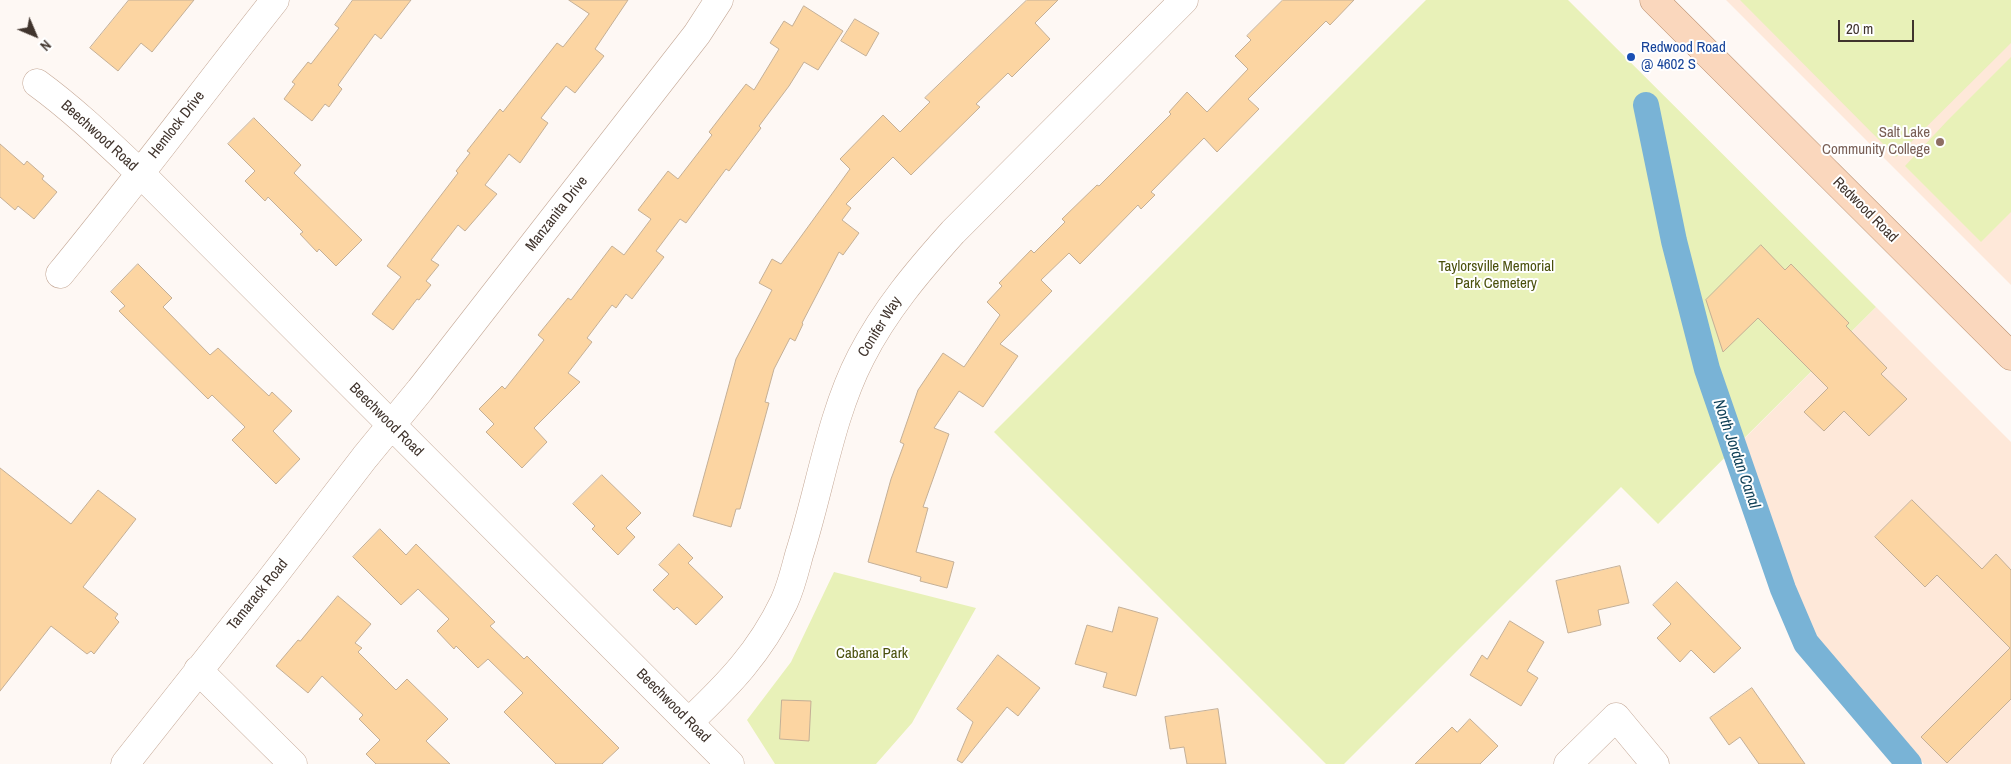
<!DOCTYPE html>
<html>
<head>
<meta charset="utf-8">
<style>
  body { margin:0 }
  #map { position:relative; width:2011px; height:764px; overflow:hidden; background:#fef8f4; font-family:"Archivo Narrow",sans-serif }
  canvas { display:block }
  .north { position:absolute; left:10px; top:10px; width:50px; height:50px; -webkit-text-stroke:4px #fff; paint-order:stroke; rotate:135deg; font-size:14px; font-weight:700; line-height:20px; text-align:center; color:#40342d }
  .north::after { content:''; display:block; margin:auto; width:18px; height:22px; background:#40342d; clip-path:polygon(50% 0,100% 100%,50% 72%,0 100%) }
  .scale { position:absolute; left:1838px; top:20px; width:76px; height:22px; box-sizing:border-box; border:2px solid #40342d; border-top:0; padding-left:6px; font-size:15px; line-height:18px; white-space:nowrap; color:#40342d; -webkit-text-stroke:4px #fff; paint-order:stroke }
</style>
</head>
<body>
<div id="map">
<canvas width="2011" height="764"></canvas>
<div class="north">N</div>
<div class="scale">20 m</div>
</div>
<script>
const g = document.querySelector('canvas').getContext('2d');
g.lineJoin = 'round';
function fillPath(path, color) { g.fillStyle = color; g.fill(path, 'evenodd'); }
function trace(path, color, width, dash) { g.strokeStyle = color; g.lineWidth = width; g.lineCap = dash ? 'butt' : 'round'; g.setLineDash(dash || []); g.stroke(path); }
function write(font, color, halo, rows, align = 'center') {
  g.font = font + ' "Archivo Narrow",sans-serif'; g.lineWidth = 4; g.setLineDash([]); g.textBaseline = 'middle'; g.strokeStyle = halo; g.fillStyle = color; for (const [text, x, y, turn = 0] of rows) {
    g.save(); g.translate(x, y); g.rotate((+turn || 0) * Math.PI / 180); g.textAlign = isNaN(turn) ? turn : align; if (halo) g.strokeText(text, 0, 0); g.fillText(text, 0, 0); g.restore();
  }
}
const built = new Path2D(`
  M 1726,0 L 2011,0 L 2011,285 Z
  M 1876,307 L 2011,442 L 2011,764 L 1924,764 L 1808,629 L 1743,440 Z`);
const green = new Path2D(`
  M 1426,0 L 1568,0 L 1876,307 L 1658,524 L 1621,487 L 1344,764 L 1326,764 L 994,432 Z
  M 1740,0 L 2011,0 L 2011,43 L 1896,157 Z
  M 2011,57 L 2011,212 L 1981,242 L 1905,166 L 1948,120 Z
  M 834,572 L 976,608 L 912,723 L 876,764 L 775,764 L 747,720 L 791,662 Z`);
const canal = new Path2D(`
  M 1646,105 L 1674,241 L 1707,369 L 1783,589 L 1806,643 L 1909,764`);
const building = new Path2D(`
  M 129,0 L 194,0 L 152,52 L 141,43 L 118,71 L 90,48 Z
  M 353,0 L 411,0 L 381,39 L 375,34 L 338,85 L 342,89 L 329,107 L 325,104 L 312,121 L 284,99 L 295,84 L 292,82 L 308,62 L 311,64 L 339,28 L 335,25 Z
  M 569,0 L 628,0 L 595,49 L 604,56 L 575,93 L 566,86 L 541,118 L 548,123 L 520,163 L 509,154 L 485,185 L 497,194 L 465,231 L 458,225 L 431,260 L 439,265 L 426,281 L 431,285 L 419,300 L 417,299 L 393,330 L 372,314 L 401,277 L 387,266 L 458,173 L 456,171 L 470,153 L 467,151 L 500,109 L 503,112 L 557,43 L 563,47 L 589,14 Z
  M 1027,0 L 1058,0 L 1035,23 L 1050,39 L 1012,77 L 1008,73 L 976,104 L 980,107 L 911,175 L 893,157 L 846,204 L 851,208 L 842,220 L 859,233 L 843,255 L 839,252 L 802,323 L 803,324 L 795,341 L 790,338 L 774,369 L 765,402 L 769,403 L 740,509 L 736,509 L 731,527 L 693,516 L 736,359 L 772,290 L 759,283 L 772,259 L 781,264 L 850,169 L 840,159 L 883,115 L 900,132 L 930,102 L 925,98 Z
  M 1283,0 L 1354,0 L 1330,25 L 1326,21 L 1248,99 L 1259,109 L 1217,152 L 1204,138 L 1151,192 L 1155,195 L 1141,209 L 1138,205 L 1080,264 L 1069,253 L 1041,280 L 1052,291 L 1000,344 L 1018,356 L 983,407 L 959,391 L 934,428 L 949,434 L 923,507 L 928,508 L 916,552 L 954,562 L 947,588 L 920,581 L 921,577 L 868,562 L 891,479 L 904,444 L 900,442 L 918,390 L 943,353 L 964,367 L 1000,315 L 987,302 L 1002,286 L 999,283 L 1031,250 L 1034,253 L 1065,222 L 1062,219 L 1097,185 L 1099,186 L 1171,114 L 1169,112 L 1187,92 L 1207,112 L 1248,69 L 1235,56 L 1251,40 L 1247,36 Z
  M 804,6 L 843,31 L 818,70 L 804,62 L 789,86 L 759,126 L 761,128 L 729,171 L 726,169 L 686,223 L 680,219 L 656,251 L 664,257 L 632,299 L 626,294 L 616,308 L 612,305 L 587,338 L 592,342 L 568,373 L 580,382 L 534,428 L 547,442 L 522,468 L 486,432 L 494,424 L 479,409 L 502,386 L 505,389 L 544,340 L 538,335 L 568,298 L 571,300 L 612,246 L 624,255 L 651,219 L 638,210 L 668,171 L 678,179 L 712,135 L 709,132 L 746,84 L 754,90 L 779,49 L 770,43 L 784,21 L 792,26 Z
  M 855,19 L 879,33 L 866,56 L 841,41 Z
  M 254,118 L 301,165 L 294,173 L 362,240 L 336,266 L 319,249 L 317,252 L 300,234 L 303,232 L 268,197 L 265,201 L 245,181 L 255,171 L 228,144 Z
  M 0,144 L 24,165 L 27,161 L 44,176 L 42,179 L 57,192 L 34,219 L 18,206 L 15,210 L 0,197 Z
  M 1761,245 L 1785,270 L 1791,264 L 1849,323 L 1846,326 L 1887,368 L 1881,374 L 1907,399 L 1869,436 L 1844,411 L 1824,431 L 1804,412 L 1828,388 L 1758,318 L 1723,352 L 1706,300 Z
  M 138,264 L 172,298 L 163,307 L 210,355 L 218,348 L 269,396 L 272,392 L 292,411 L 273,431 L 300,459 L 276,484 L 232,440 L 245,427 L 212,395 L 208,399 L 119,311 L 125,306 L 111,292 Z
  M 0,468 L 71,524 L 98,490 L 136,519 L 83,587 L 118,614 L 115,618 L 119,622 L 104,641 L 94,654 L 91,651 L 87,654 L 51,626 L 0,691 Z
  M 602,475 L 641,513 L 626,528 L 635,537 L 618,555 L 592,529 L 595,526 L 573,504 Z
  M 1912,500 L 1982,569 L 1996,554 L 2011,570 L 2011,699 L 1947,763 L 1921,737 L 2010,648 L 1937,575 L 1925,587 L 1875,537 Z
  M 380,529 L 406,555 L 416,544 L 495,622 L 490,626 L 524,659 L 527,656 L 619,748 L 602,764 L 556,764 L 504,712 L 523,693 L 488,659 L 478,668 L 456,646 L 454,649 L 437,631 L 449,619 L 418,589 L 401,605 L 353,557 Z
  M 679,544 L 693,558 L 688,563 L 723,597 L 696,625 L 677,607 L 674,610 L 653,590 L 669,574 L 659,565 Z
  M 1620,566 L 1629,603 L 1598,610 L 1601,625 L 1568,633 L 1556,581 Z
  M 1677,582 L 1741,648 L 1714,673 L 1691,650 L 1680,662 L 1657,638 L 1671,624 L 1653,605 Z
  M 338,596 L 371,624 L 355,643 L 362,648 L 358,652 L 396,690 L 407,679 L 448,719 L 426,741 L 450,764 L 376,764 L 366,754 L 380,740 L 359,719 L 363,715 L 322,676 L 308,693 L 276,666 L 298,640 L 300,641 Z
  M 1119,607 L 1158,618 L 1136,696 L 1103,687 L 1107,673 L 1075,664 L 1087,625 L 1112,632 Z
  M 1510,621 L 1544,642 L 1527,671 L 1538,678 L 1521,706 L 1470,675 L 1482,655 L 1487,659 Z
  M 998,655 L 1040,688 L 1018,716 L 1007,707 L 962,763 L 957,760 L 973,722 L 957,709 Z
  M 1752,688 L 1805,764 L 1759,764 L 1740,737 L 1729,745 L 1710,718 Z
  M 782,700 L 811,701 L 809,741 L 780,739 Z
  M 1218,709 L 1226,764 L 1187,764 L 1184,747 L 1170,749 L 1165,717 Z
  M 1470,719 L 1498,746 L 1480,764 L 1415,764 L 1452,727 L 1457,732 Z`);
const street = new Path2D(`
  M 37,83 C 74,110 107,142 140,173 L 730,764
  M 60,274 C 134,184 203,91 275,0
  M 198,670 L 293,764
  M 689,722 C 729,684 760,652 784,602 C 791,587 795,570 799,555 C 820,490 830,417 861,357 C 885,310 918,271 953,232 L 1184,0
  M 125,764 L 272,578 L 365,457 L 420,390 L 697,34 L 719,0
  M 1568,764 L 1616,717 L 1655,764`);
const primary = new Path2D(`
  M 1654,0 L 2011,356`);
const markers = [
  [1631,57,5,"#1a4fb4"],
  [1940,142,5,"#8d6e63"]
];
const transitNames = [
  ["Redwood Road",1641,48],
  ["@ 4602 S",1641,65]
];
const streetNames = [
  ["Hemlock Drive",177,125,-52],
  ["Beechwood Road",99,136,42],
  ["Redwood Road",1865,210,45],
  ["Manzanita Drive",557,214,-52],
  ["Conifer Way",880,327,-58],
  ["Beechwood Road",386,420,45],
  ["Tamarack Road",258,595,-51],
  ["Beechwood Road",673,706,45]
];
const educationNames = [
  ["Salt Lake",1930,133],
  ["Community College",1930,150]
];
const parkNames = [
  ["Taylorsville Memorial",1496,267],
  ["Park Cemetery",1496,284],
  ["Cabana Park",872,654]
];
const waterNames = [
  ["North Jordan Canal",1736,454,71]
];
fillPath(built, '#fee8d9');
fillPath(green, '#e8f1b8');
trace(canal, '#79b3d6', 26);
fillPath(building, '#fcd5a2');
trace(building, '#c4af96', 1);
trace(street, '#c4a795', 29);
trace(primary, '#b68d6e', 29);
trace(street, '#fff', 28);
trace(primary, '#fad7bd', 28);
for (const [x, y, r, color] of markers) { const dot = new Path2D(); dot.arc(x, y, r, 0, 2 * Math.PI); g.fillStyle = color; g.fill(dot); trace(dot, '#fff', 2); }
write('15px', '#164399', '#fff', transitNames, 'left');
write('15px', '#40342d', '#fff', streetNames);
write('15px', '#785e54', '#fff', educationNames, 'right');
write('15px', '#4a500c', '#fff', parkNames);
write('italic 16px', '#0e3f57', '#fff', waterNames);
</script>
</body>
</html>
